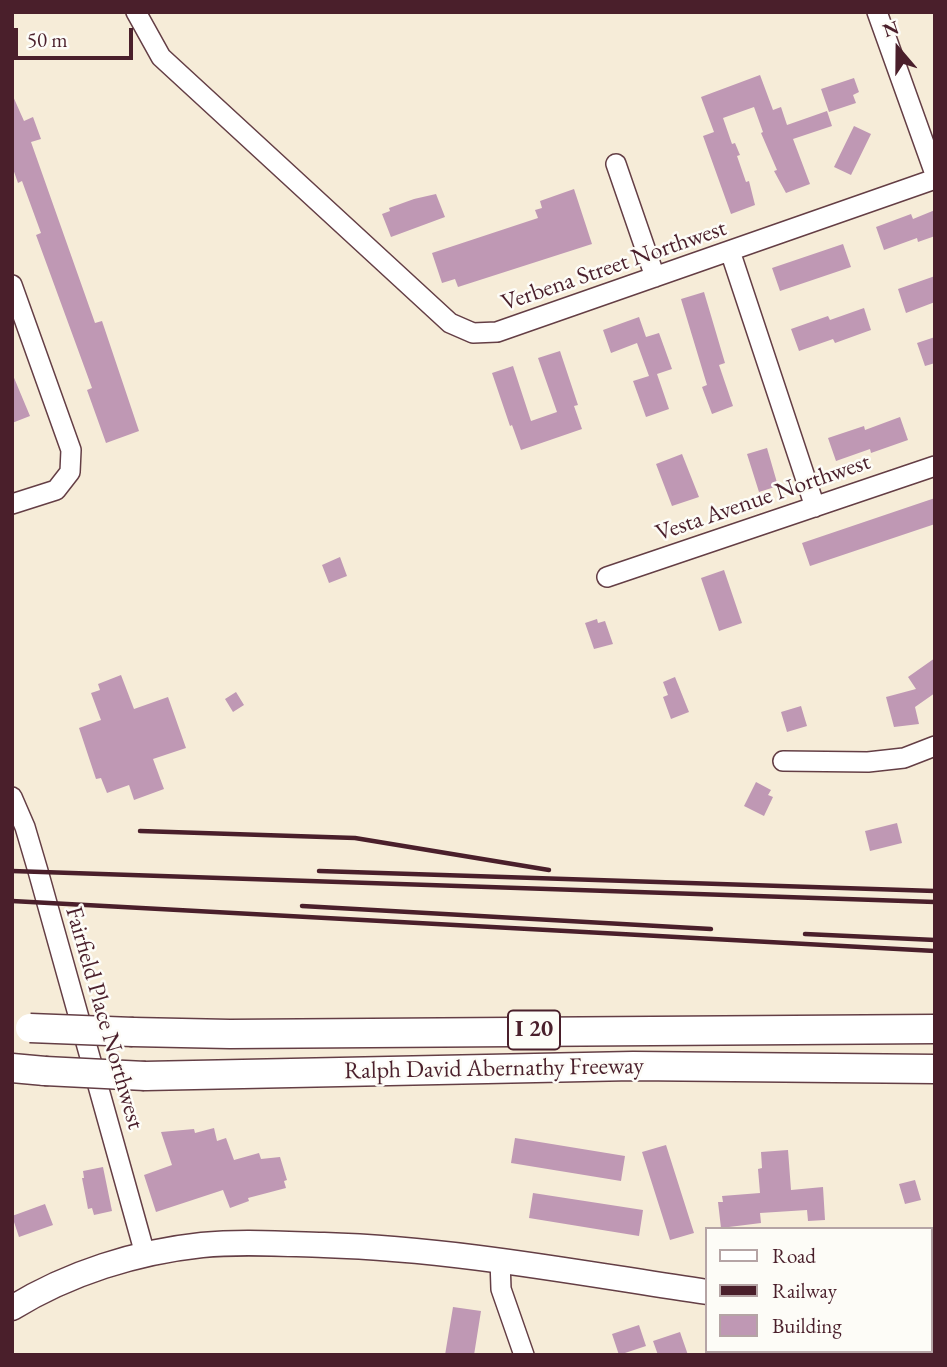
<!DOCTYPE html>
<html>
<head>
<meta charset="utf-8">
<style>
  body { margin:0 }
  #map { position:relative; width:947px; height:1367px; overflow:hidden; background:#f6ecd8; font-family:"EB Garamond",serif }
  canvas { display:block }
  .frame { position:absolute; inset:0; border:14px solid #4a1f2b; pointer-events:none }
  .legend { position:absolute; left:705px; top:1227px; width:228px; height:126px; box-sizing:border-box; background:#fdfcf7; border:2px solid #b5a4a5; margin:0; padding:9px 12px; list-style:none; font-size:21px; color:#4a1f2b }
  .legend li { display:flex; align-items:center; gap:14px; height:35px }
  .legend b { width:35px; border:2px solid #b5a4a5 }
  .north { position:absolute; left:863px; top:14px; width:70px; height:70px; -webkit-text-stroke:5px #fdfcf7; paint-order:stroke; rotate:340deg; font-size:19px; font-weight:700; line-height:28px; text-align:center; color:#4a1f2b }
  .north::after { content:''; display:block; margin:auto; width:24px; height:32px; background:#4a1f2b; clip-path:polygon(50% 0,100% 100%,50% 72%,0 100%) }
  .scale { position:absolute; left:14px; top:28px; width:119px; height:32px; box-sizing:border-box; border:4px solid #4a1f2b; border-top:0; padding-left:9px; font-size:21px; line-height:24px; white-space:nowrap; color:#4a1f2b; -webkit-text-stroke:5px #fdfcf7; paint-order:stroke }
</style>
</head>
<body>
<div id="map">
<canvas width="947" height="1367"></canvas>
<div class="frame"></div>
<ul class="legend">
<li><b style="height:9px;background:#fff"></b>Road</li>
<li><b style="height:9px;background:#4a1f2b"></b>Railway</li>
<li><b style="height:19px;background:#bf98b4"></b>Building</li>
</ul>
<div class="north">N</div>
<div class="scale">50 m</div>
</div>
<script>
const g = document.querySelector('canvas').getContext('2d');
g.lineJoin = 'round';
function fillPath(path, color) { g.fillStyle = color; g.fill(path, 'evenodd'); }
function trace(path, color, width, dash) { g.strokeStyle = color; g.lineWidth = width; g.lineCap = dash ? 'butt' : 'round'; g.setLineDash(dash || []); g.stroke(path); }
function write(font, color, halo, rows, align = 'center') {
  g.font = font + ' "EB Garamond",serif'; g.lineWidth = 5; g.setLineDash([]); g.textBaseline = 'middle'; g.strokeStyle = halo; g.fillStyle = color; for (const [text, x, y, turn = 0] of rows) {
    g.save(); g.translate(x, y); g.rotate((+turn || 0) * Math.PI / 180); g.textAlign = isNaN(turn) ? turn : align; if (halo) g.strokeText(text, 0, 0); g.fillText(text, 0, 0); g.restore();
  }
}
const building = new Path2D(`
  M 760,75 L 773,110 L 781,107 L 787,125 L 827,111 L 832,126 L 793,139 L 810,184 L 786,193 L 774,171 L 777,170 L 761,133 L 763,132 L 754,107 L 723,118 L 732,144 L 735,143 L 740,155 L 737,156 L 746,182 L 749,181 L 755,205 L 731,214 L 703,136 L 714,132 L 701,97 Z
  M 854,78 L 859,92 L 853,95 L 856,103 L 829,112 L 821,89 Z
  M 12,94 L 24,121 L 33,117 L 41,139 L 31,142 L 95,323 L 102,321 L 139,431 L 106,443 L 87,390 L 92,388 L 36,235 L 41,233 L 22,181 L 18,183 L 12,166 Z
  M 854,126 L 871,134 L 851,175 L 834,167 Z
  M 574,189 L 592,244 L 458,287 L 455,279 L 442,283 L 432,253 L 538,218 L 535,210 L 542,208 L 540,201 Z
  M 436,194 L 445,217 L 391,237 L 382,214 L 390,211 L 389,208 L 414,199 Z
  M 935,210 L 935,236 L 918,242 L 917,238 L 884,250 L 876,227 L 911,214 L 913,219 Z
  M 843,244 L 851,267 L 780,291 L 772,268 Z
  M 935,276 L 935,302 L 906,313 L 898,289 Z
  M 704,292 L 725,363 L 719,365 L 733,406 L 712,414 L 702,387 L 707,385 L 681,299 Z
  M 864,308 L 871,330 L 835,343 L 833,339 L 799,351 L 791,329 L 828,316 L 830,320 Z
  M 639,317 L 646,337 L 659,333 L 672,369 L 657,374 L 669,409 L 646,417 L 633,381 L 649,376 L 637,343 L 611,353 L 603,330 Z
  M 935,337 L 935,363 L 925,366 L 917,343 Z
  M 560,351 L 578,405 L 574,406 L 582,429 L 521,450 L 512,425 L 510,426 L 492,373 L 513,366 L 531,421 L 557,412 L 538,358 Z
  M 12,373 L 30,416 L 12,423 Z
  M 900,417 L 908,440 L 871,453 L 870,449 L 836,461 L 828,438 L 864,426 L 865,430 Z
  M 767,448 L 778,486 L 759,492 L 747,454 Z
  M 682,454 L 699,497 L 672,506 L 656,464 Z
  M 935,498 L 935,524 L 810,566 L 802,543 Z
  M 340,557 L 347,576 L 329,583 L 322,565 Z
  M 724,570 L 742,623 L 719,631 L 701,578 Z
  M 597,619 L 598,623 L 605,621 L 613,644 L 594,649 L 585,623 Z
  M 935,658 L 935,693 L 915,707 L 919,724 L 894,727 L 886,697 L 916,689 L 908,677 Z
  M 121,675 L 134,709 L 168,697 L 186,748 L 153,759 L 164,789 L 134,800 L 129,785 L 107,793 L 101,778 L 96,779 L 79,728 L 101,720 L 91,693 L 100,690 L 98,684 Z
  M 675,677 L 689,712 L 671,719 L 663,697 L 668,695 L 663,682 Z
  M 236,692 L 244,705 L 233,712 L 225,699 Z
  M 801,706 L 807,726 L 787,732 L 781,712 Z
  M 756,782 L 771,790 L 768,795 L 773,797 L 764,816 L 744,806 Z
  M 897,823 L 902,843 L 870,851 L 865,831 Z
  M 214,1128 L 217,1141 L 226,1138 L 234,1160 L 259,1153 L 261,1159 L 280,1157 L 287,1180 L 284,1181 L 286,1188 L 248,1198 L 249,1201 L 230,1208 L 223,1190 L 156,1212 L 144,1175 L 172,1165 L 161,1132 L 194,1129 L 195,1133 Z
  M 515,1138 L 625,1156 L 621,1181 L 511,1163 Z
  M 666,1145 L 694,1233 L 670,1240 L 642,1152 Z
  M 788,1150 L 791,1190 L 823,1187 L 825,1220 L 808,1221 L 807,1210 L 760,1213 L 761,1223 L 721,1228 L 718,1202 L 723,1202 L 722,1196 L 760,1193 L 758,1169 L 762,1168 L 761,1152 Z
  M 103,1167 L 112,1211 L 94,1215 L 92,1208 L 88,1209 L 82,1178 L 84,1178 L 83,1171 Z
  M 915,1180 L 921,1200 L 905,1204 L 899,1184 Z
  M 533,1193 L 643,1210 L 639,1236 L 529,1218 Z
  M 45,1204 L 53,1225 L 19,1237 L 12,1216 Z
  M 453,1307 L 481,1311 L 474,1355 L 445,1355 Z
  M 639,1325 L 646,1346 L 619,1355 L 612,1334 Z
  M 680,1332 L 688,1355 L 658,1355 L 653,1341 Z`);
const minor = new Path2D(`
  M 136,12 L 161,57 L 450,323 L 473,333 L 497,332 L 935,179
  M 877,12 L 935,174
  M 616,164 L 655,277
  M 730,251 L 815,507
  M 12,285 L 71,450 L 70,472 L 56,490 L 12,504
  M 607,577 L 935,466
  M 783,761 L 868,762 L 904,758 L 935,746
  M 12,797 L 25,827 L 38,871 L 145,1254
  M 500,1259 L 501,1289 L 524,1355`);
const major = new Path2D(`
  M 12,1308 C 69,1273 136,1252 202,1245 C 242,1241 283,1244 324,1245 C 454,1249 579,1273 707,1292
  M 931,1322 L 935,1323`);
const highway = new Path2D(`
  M 133,1032 L 230,1034 L 935,1029
  M 12,1068 L 45,1071
  M 145,1076 L 633,1066 L 935,1069`);
const rail = new Path2D(`
  M 140,831 L 355,838 L 549,870
  M 12,871 L 935,902
  M 319,871 L 935,891
  M 12,901 L 935,951
  M 302,906 L 711,929
  M 805,934 L 935,940`);
const highwayBridge = new Path2D(`
  M 30,1028 L 133,1032
  M 45,1071 L 145,1076`);
const shields = [
  [534,1030,52]
];
const shieldNames = [
  ["I 20",534,1030]
];
const streetNames = [
  ["Verbena Street Northwest",614,266,-19],
  ["Vesta Avenue Northwest",763,498,-19],
  ["Fairfield Place Northwest",104,1018,74],
  ["Ralph David Abernathy Freeway",494,1069,-1]
];
fillPath(building, '#bf98b4');
trace(minor, '#643e45', 22);
trace(major, '#643e45', 27);
trace(highway, '#643e45', 31);
trace(minor, '#fff', 19);
trace(major, '#fff', 24);
trace(highway, '#fff', 28);
trace(rail, '#4a1f2b', 4.5);
trace(highwayBridge, '#643e45', 31, []);
trace(highwayBridge, '#fff', 28);
for (const [x, y, w] of shields) { const box = new Path2D(); box.roundRect(x - w / 2, y - 19.5, w, 39, 5); g.fillStyle = '#fdfcf7'; g.fill(box); trace(box, '#4a1f2b', 2); }
write('bold 23px', '#4a1f2b', null, shieldNames);
write('24px', '#4a1f2b', '#fdfcf7', streetNames);
</script>
</body>
</html>
